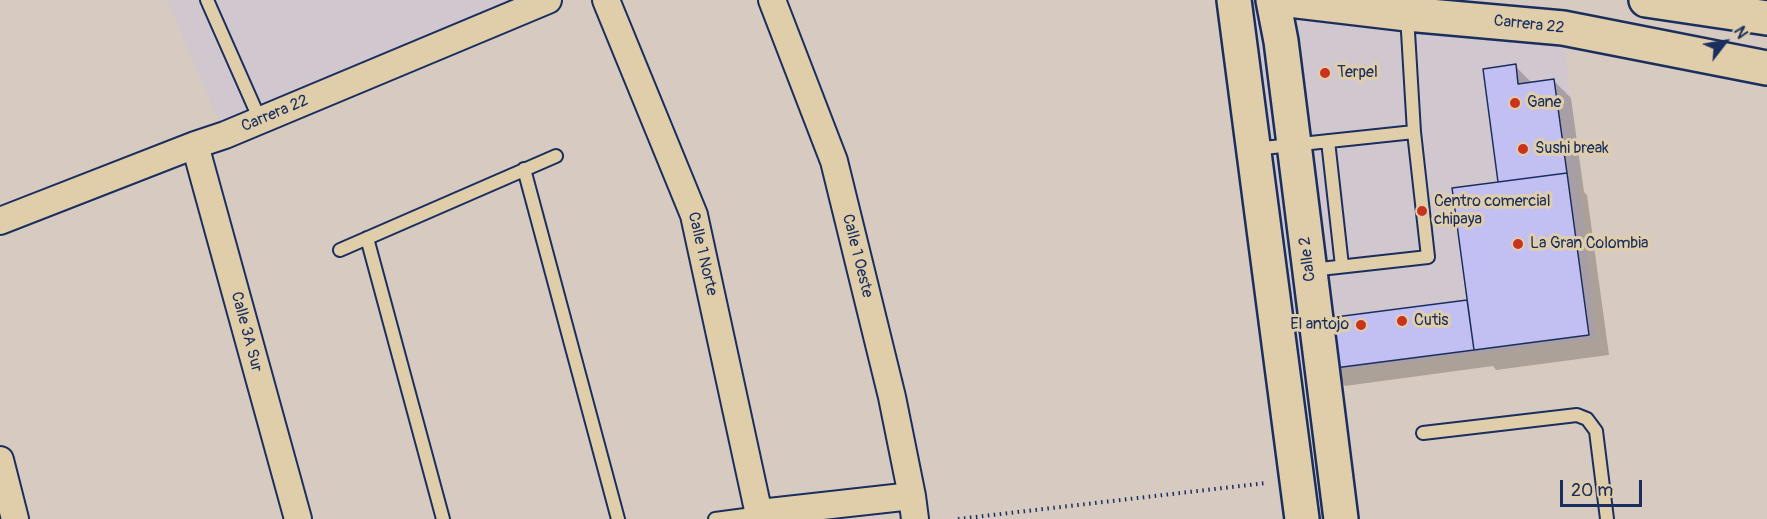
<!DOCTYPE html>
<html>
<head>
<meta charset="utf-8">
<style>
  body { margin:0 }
  #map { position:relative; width:1767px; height:519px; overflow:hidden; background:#d7cac0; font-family:Pangolin,sans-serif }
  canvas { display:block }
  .north { position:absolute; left:1695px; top:12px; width:60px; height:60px; -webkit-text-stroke:4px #e0ceab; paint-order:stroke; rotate:59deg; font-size:16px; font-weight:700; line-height:24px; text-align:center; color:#1b2f5e }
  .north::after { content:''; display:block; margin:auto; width:21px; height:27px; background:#1b2f5e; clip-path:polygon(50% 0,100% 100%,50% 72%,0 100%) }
  .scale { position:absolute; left:1560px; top:480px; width:82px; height:27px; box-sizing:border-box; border:3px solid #1b2f5e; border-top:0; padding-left:8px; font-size:18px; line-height:21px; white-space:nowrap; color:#1b2f5e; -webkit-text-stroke:4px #e0ceab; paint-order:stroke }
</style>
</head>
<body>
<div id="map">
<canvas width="1767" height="519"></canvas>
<div class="north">N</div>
<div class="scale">20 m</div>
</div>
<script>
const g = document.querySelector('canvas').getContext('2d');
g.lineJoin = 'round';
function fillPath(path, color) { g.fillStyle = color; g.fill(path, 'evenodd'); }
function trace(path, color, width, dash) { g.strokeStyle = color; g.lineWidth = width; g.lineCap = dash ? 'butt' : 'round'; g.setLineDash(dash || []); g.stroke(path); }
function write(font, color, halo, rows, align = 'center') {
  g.font = font + ' Pangolin,sans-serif'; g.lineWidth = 6; g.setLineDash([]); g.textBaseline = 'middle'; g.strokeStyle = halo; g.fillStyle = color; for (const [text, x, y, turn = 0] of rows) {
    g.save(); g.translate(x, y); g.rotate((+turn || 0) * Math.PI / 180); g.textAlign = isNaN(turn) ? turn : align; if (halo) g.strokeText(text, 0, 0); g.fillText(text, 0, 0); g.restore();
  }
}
const built = new Path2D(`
  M 167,0 L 548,0 L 225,135 Z
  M 1234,0 L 1289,0 L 1563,28 L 1596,338 L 1282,377 Z`);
const shadow = new Path2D(`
  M 1515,66 L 1533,84 L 1554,81 L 1571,98 L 1584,192 L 1587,195 L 1609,355 L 1496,370 L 1493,366 L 1345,386 L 1328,369 L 1322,320 L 1469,301 L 1500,183 L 1485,70 Z`);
const building = new Path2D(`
  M 1516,64 L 1518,84 L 1554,79 L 1567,173 L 1498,182 L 1483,69 Z
  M 1567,173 L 1589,335 L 1474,350 L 1452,188 Z
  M 1467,300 L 1474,350 L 1327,369 L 1320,319 Z`);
const path = new Path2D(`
  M 958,519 L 1266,483`);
const lane = new Path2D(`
  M 207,0 L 260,120
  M 1328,141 L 1342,266
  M 1254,149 L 1414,132
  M 524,169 L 618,519
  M 367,238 L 443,519
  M 340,250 L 556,156
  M 1311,270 L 1428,257 L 1414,132 L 1407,15
  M 1423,433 L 1577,415 L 1587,419 L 1596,431 L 1607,519
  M 715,519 L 760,513`);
const street = new Path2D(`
  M 606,0 L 694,215 L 760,519
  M 772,0 L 834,161 L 892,397 L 912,496 L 915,519
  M 195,145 L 298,519
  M 0,221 L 195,145 L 225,135 L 548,0
  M 0,460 L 15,519
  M 760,513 L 912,496`);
const secondary = new Path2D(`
  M 1234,0 L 1302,519
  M 1273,0 L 1281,41 L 1294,144 L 1341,519
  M 1289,0 L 1407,14 L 1563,28 L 1767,68
  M 1646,0 L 1767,18`);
const markers = [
  [1325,73,6,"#c8321e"],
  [1515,103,6,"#c8321e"],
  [1523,149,6,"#c8321e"],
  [1422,211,6,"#c8321e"],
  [1518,244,6,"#c8321e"],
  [1402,321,6,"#c8321e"],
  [1361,325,6,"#c8321e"]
];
const streetNames = [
  ["Carrera 22",1529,25,6],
  ["Carrera 22",275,114,-23],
  ["Calle 1 Norte",702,254,77],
  ["Calle 1 Oeste",857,256,76],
  ["Calle 2",1308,259,-97],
  ["Calle 3A Sur",246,332,75]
];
const poiNames = [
  ["Terpel",1337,73],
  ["Gane",1527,103],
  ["Sushi break",1535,149],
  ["Centro comercial",1434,202],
  ["chipaya",1434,220],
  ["La Gran Colombia",1530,244],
  ["Cutis",1414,321],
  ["El antojo",1349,325,"right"]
];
fillPath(built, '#d1c7cf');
fillPath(shadow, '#0003');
fillPath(building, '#c2bff2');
trace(building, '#1b2f5e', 1.5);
trace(lane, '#1b2f5e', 16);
trace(street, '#1b2f5e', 30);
trace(secondary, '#1b2f5e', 38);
trace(path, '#1b2f5e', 4, [1.5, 4.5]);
trace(lane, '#e0ceab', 12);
trace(street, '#e0ceab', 26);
trace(secondary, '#e0ceab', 33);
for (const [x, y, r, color] of markers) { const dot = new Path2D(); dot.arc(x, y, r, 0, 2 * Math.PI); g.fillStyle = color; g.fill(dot); trace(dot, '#e0ceab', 2); }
write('16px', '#1b2f5e', '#e0ceab', streetNames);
write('16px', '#1b2f5e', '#e0ceab', poiNames, 'left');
</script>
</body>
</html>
